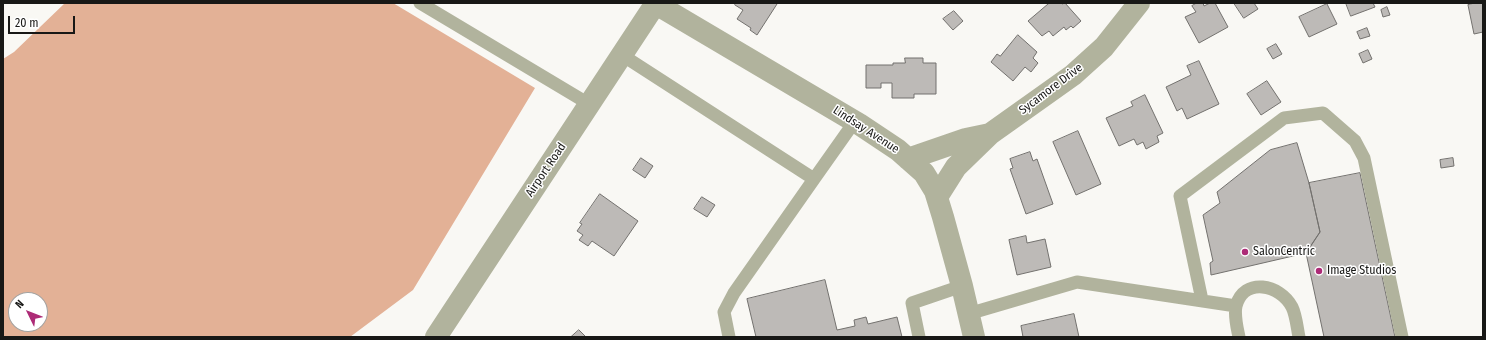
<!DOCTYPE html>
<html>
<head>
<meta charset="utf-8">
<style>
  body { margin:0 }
  #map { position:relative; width:1486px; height:340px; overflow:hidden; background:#f9f8f4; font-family:"Fira Sans Condensed",sans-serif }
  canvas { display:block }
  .frame { position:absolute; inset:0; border:4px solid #181816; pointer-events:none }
  .north { position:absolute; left:8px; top:292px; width:40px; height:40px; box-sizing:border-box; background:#fff; border:1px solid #a3a3a2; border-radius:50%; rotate:313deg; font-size:11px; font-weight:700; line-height:16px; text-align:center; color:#181816 }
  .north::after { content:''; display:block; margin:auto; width:14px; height:18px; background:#ad2b77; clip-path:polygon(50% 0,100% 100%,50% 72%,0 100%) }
  .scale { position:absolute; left:8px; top:16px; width:67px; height:18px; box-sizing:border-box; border:2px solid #181816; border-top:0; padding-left:5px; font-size:12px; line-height:14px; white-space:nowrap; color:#181816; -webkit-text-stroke:3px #fff; paint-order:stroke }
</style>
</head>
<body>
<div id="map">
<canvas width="1486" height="340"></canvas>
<div class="frame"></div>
<div class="north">N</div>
<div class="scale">20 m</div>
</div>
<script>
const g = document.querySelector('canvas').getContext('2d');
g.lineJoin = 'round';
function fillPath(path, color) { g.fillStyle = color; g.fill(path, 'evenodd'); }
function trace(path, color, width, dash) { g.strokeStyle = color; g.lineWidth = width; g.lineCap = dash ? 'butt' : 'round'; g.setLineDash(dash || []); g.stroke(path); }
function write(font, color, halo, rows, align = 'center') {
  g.font = font + ' "Fira Sans Condensed",sans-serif'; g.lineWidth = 3; g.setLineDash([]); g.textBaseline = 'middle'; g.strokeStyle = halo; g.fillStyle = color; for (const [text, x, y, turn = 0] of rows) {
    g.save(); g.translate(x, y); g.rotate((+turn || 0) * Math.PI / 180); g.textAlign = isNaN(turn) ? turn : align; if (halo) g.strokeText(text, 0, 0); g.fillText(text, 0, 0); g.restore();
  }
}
const forest = new Path2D(`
  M 65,3 L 393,3 L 535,88 L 413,290 L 350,337 L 3,337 L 3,59 L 14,52 ZM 16,300 L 40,300 L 40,324 L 16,324 Z`);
const building = new Path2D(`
  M 736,3 L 775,3 L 777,4 L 757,35 L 750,30 L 751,28 L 737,19 L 743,10 L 735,5 Z
  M 1047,3 L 1061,3 L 1062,4 L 1065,3 L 1081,21 L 1073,28 L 1071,26 L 1066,30 L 1064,27 L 1053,36 L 1049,31 L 1042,36 L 1028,21 L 1048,4 Z
  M 1197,3 L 1203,3 L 1204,6 L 1210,3 L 1215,3 L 1228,27 L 1199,43 L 1185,17 L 1196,12 L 1192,6 Z
  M 1234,3 L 1254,3 L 1258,9 L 1244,18 Z
  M 1346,3 L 1373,3 L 1375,7 L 1351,16 Z
  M 1475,3 L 1483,3 L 1483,32 L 1474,34 L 1468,5 Z
  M 1327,4 L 1337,24 L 1309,37 L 1299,17 Z
  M 1387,7 L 1390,15 L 1383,17 L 1381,10 Z
  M 954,11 L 963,21 L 953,30 L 943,19 Z
  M 1367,28 L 1370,36 L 1360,39 L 1357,32 Z
  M 1018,35 L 1037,52 L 1033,58 L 1038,63 L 1031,72 L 1025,67 L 1013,81 L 991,62 L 997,54 L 1000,56 Z
  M 1276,44 L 1282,54 L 1273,59 L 1267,49 Z
  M 1368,50 L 1372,59 L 1363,63 L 1359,54 Z
  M 905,58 L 923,58 L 923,63 L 936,63 L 936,94 L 914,94 L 914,98 L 892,98 L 892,83 L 881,83 L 881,88 L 866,88 L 866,65 L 893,65 L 893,63 L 905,63 Z
  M 1199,61 L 1219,104 L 1187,119 L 1182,108 L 1177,111 L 1166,87 L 1191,75 L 1187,66 Z
  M 1267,81 L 1281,102 L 1261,115 L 1247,94 Z
  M 1145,95 L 1163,133 L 1157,136 L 1159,142 L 1146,149 L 1143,142 L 1137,145 L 1134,139 L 1119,146 L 1106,118 L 1133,106 L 1131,102 Z
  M 1078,131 L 1101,184 L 1076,195 L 1053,142 Z
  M 1297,143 L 1309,183 L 1320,232 L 1306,253 L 1211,275 L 1210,263 L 1213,261 L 1203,215 L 1220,203 L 1217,192 L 1270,150 Z
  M 1030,152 L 1033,161 L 1037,159 L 1053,204 L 1026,214 L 1010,169 L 1013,168 L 1010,159 Z
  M 641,158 L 653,166 L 645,178 L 633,170 Z
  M 1453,158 L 1454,166 L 1441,168 L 1440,160 Z
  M 1360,173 L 1395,337 L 1324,337 L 1306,253 L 1320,232 L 1309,183 Z
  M 600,194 L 638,221 L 614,256 L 592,241 L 588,246 L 579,240 L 583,235 L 577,231 L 582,224 L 580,223 Z
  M 702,197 L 715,205 L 707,217 L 694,209 Z
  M 1026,236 L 1027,243 L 1045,239 L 1051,267 L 1017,275 L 1009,240 Z
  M 825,280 L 837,330 L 855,326 L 854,320 L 866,317 L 868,324 L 897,317 L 902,337 L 756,337 L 747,299 Z
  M 1074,314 L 1079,337 L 1023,337 L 1021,326 Z
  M 579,330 L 586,337 L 571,337 Z`);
const lane = new Path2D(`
  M 420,3 L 589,104
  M 622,55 L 814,179 L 734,293 L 724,312 L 729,337
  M 814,179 L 855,121
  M 1202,300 L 1180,196 L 1284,118 L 1323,113 L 1355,141 L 1364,158 L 1402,337
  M 968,314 L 1077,282 L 1236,306
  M 919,337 L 912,303 L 962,286
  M 1239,337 C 1237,327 1234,316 1236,306 C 1244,277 1280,284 1292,307 C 1296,315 1297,327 1299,337`);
const street = new Path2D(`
  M 656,4 L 859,124 L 898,150 L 924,173 L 935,191 L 943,217 L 962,286 L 974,337
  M 908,159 L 966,139 L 990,134
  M 937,197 L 956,167 L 990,134 L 1073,75 L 1104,47 L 1139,3
  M 436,337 L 656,3`);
const markers = [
  [1245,252,4,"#ad2b77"],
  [1319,271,4,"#ad2b77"]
];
const streetNames = [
  ["Sycamore Drive",1051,89,-37],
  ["Lindsay Avenue",866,130,33],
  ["Airport Road",546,170,-56]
];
const poiNames = [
  ["SalonCentric",1253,252],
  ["Image Studios",1327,271]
];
fillPath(forest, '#e3b196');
fillPath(building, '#bdbab7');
trace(building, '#73716e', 1);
trace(lane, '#b1b39d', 13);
trace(street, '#b1b39d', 22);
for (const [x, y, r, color] of markers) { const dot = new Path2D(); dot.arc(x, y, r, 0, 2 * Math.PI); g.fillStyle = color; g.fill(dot); trace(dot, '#fff', 1.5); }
write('12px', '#181816', '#fff', streetNames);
write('12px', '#181816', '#fff', poiNames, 'left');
</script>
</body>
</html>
